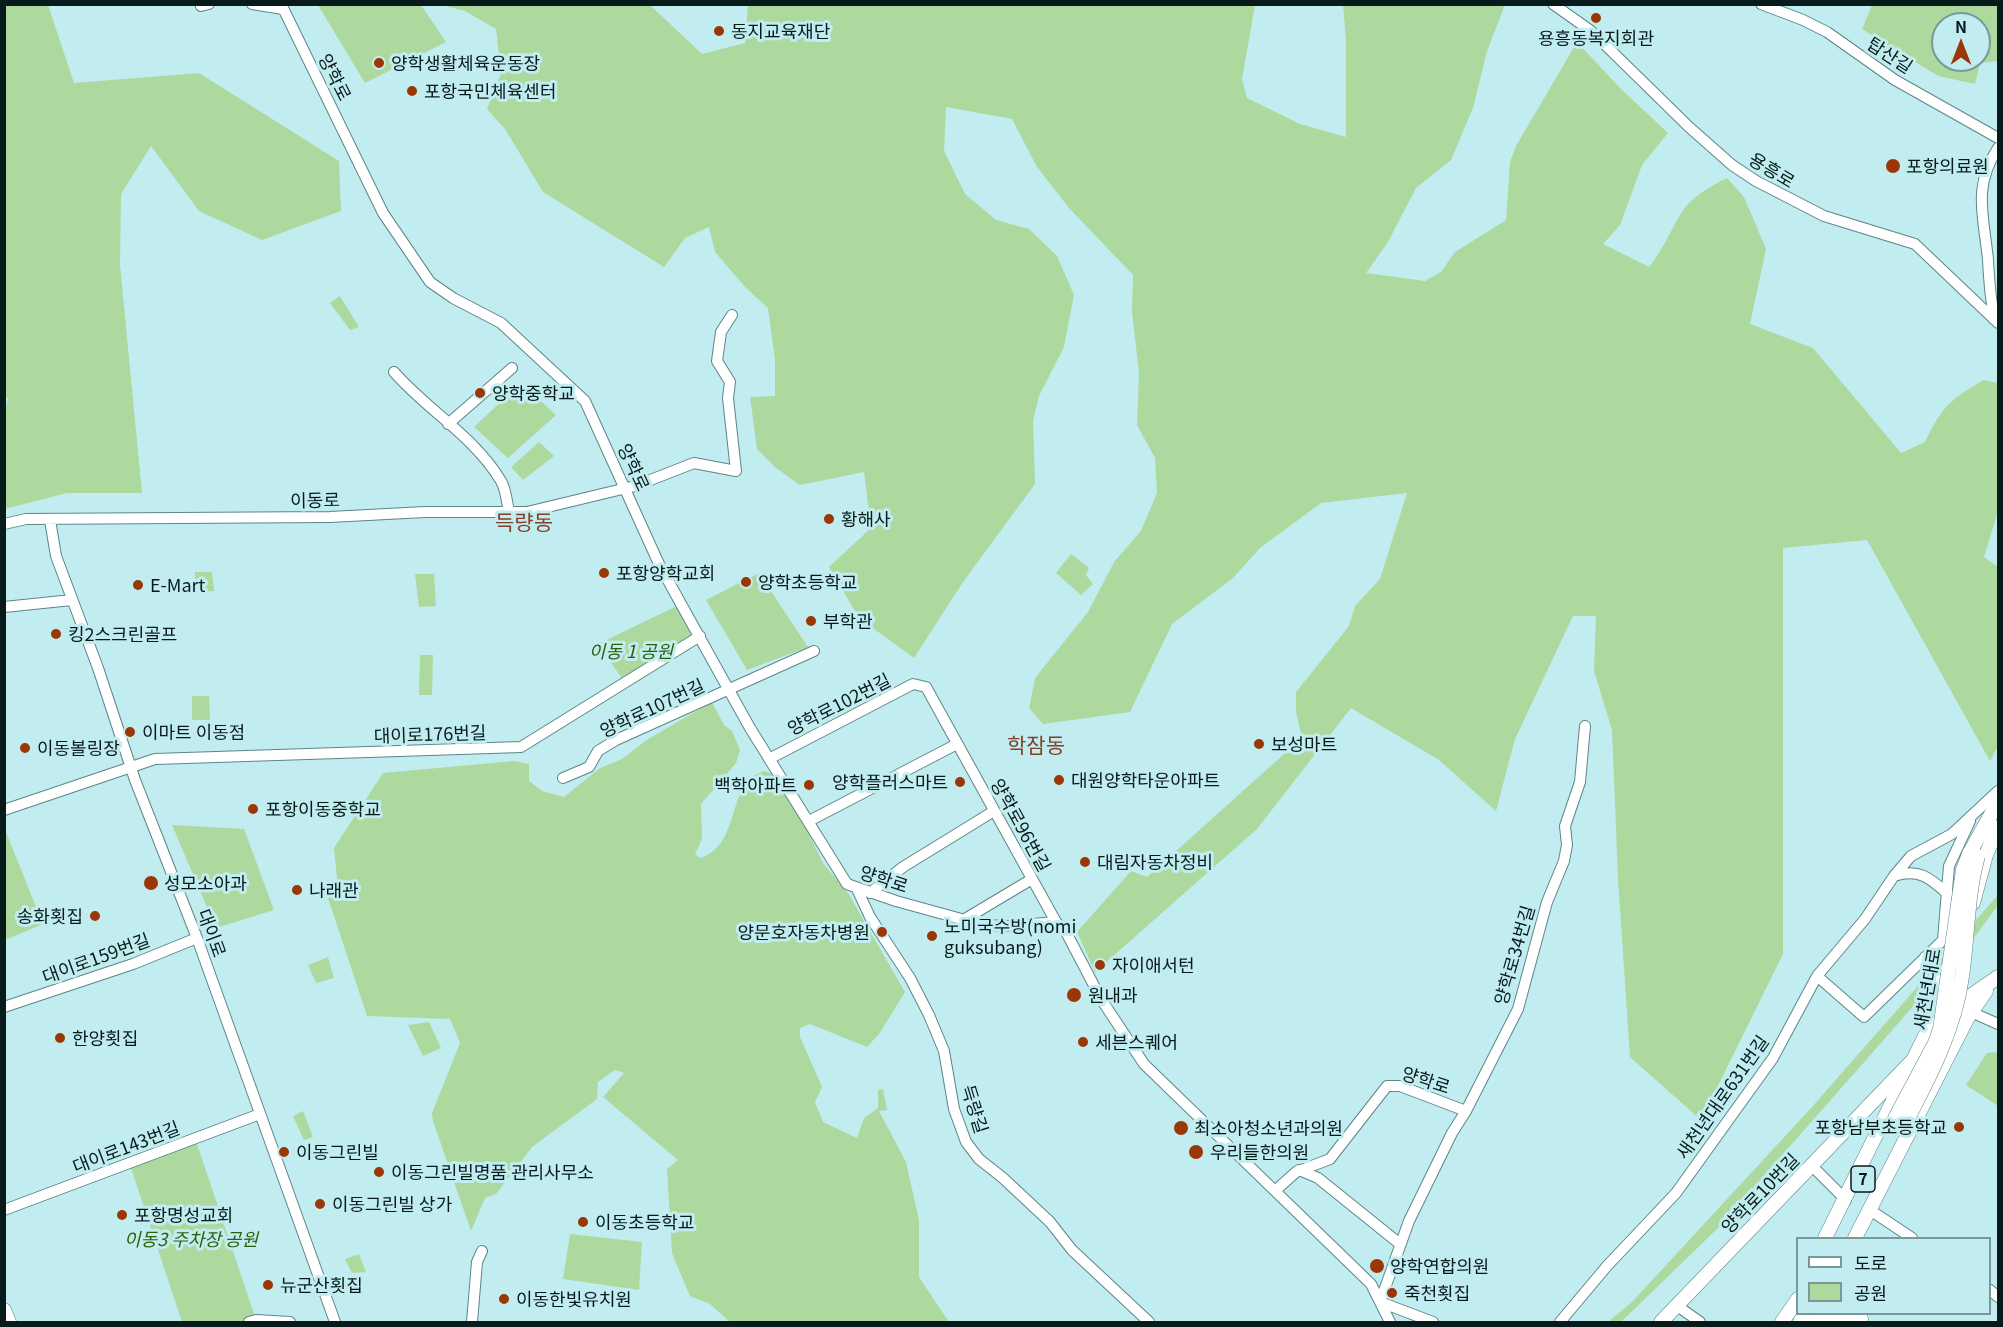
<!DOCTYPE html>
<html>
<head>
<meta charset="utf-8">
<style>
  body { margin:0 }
  #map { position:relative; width:2003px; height:1327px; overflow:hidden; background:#c1edf0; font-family:Georgia,"Noto Sans KR",serif }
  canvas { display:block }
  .frame { position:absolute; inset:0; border:6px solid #091a1b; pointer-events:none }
  .legend { position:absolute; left:1796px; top:1237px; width:195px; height:78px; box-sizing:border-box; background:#c1edf0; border:2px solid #77999b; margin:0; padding:8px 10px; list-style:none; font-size:18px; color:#091a1b }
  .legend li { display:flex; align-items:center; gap:12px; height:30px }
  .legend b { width:30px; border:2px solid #77999b }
  .north { position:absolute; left:1931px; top:12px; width:60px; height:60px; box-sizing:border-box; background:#c1edf0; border:2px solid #77999b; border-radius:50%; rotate:0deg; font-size:16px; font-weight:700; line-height:24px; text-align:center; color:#091a1b }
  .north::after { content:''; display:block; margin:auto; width:21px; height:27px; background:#9b3607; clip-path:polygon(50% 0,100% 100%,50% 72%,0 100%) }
</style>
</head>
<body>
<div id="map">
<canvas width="2003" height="1327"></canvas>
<div class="frame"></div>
<ul class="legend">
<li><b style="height:8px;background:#fff"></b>도로</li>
<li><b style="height:16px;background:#add99e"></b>공원</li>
</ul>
<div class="north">N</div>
</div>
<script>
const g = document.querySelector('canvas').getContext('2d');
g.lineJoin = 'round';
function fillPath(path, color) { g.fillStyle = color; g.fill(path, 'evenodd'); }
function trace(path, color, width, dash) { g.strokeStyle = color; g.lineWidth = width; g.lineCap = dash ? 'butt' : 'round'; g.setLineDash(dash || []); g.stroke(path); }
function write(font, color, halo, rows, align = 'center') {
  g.font = font + ' Georgia,"Noto Sans KR",serif'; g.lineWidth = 6; g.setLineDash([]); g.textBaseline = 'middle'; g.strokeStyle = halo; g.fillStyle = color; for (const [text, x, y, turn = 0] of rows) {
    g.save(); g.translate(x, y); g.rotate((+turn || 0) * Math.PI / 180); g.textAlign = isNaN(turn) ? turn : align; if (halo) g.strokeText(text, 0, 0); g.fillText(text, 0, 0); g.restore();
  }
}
const green = new Path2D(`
  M 5,4 L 48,5 L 74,83 L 199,73 L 339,161 L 341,211 L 262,240 L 199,211 L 151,146 L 121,194 L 120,265 L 142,493 L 67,493 L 5,509 L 4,414 L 8,398 L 4,397 Z
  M 318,5 L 421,5 L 446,42 L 365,83 Z
  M 442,5 L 650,5 L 702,54 L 745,43 L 748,5 L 1255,5 L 1242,79 L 1247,98 L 1300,124 L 1346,137 L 1346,40 L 1343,5 L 1505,5 L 1487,51 L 1473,108 L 1451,160 L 1416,188 L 1388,242 L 1366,273 L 1425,281 L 1441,272 L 1455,252 L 1506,220 L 1510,162 L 1516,146 L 1577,42 L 1621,89 L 1668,133 L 1642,165 L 1620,225 L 1603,244 L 1649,267 C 1664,249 1671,228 1684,209 C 1693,196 1713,185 1727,178 L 1744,197 L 1766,249 L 1750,324 L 1813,348 L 1901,453 L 1925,442 C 1943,406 1949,400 1984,380 L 1998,383 L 1998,511 L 1984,557 L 1998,567 L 1998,746 L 1990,761 L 1867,540 L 1783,548 L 1783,954 L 1701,1120 L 1630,1057 L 1618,879 L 1612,730 L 1594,671 L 1596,616 L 1573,616 L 1515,739 L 1496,811 L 1439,760 L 1351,708 L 1257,829 L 1095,972 L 1077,932 L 1131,871 L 1147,877 L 1302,738 L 1296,712 L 1296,692 L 1349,626 L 1355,606 L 1380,579 L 1407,493 L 1321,503 L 1260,548 L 1233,578 L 1172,624 L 1130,712 L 1043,724 L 1029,708 L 1035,678 L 1088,612 L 1114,562 L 1141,531 L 1157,493 L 1155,458 L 1137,425 L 1139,373 L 1132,312 L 1133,275 L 1069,208 L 1037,167 L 1012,119 L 946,107 L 944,151 L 965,194 L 996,220 L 1029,229 L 1057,256 L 1074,295 L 1064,347 L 1039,396 L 1033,421 L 1035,484 L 963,582 L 914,658 L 859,618 L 829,567 L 871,528 L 864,472 L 800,485 L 776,468 L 757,449 L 750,397 L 775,396 L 775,360 L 768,308 L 746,288 L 715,252 L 709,227 L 685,238 L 664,267 L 543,192 L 505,129 L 487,109 L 501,73 L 496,29 L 465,11 Z
  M 1872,5 L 1998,5 L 1998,61 L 1980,63 L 1975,84 L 1938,76 L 1862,29 ZM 1943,24 L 1979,24 L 1979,60 L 1943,60 Z
  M 340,296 L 359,327 L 350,330 L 330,303 Z
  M 521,383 L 556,415 L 508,458 L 474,427 Z
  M 539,442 L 554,456 L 523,480 L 511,467 Z
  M 1071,554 L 1089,568 L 1086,575 L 1093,584 L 1081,595 L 1056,573 Z
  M 195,572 L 212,572 L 214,591 L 196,592 Z
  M 759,573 L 808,647 L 747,670 L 706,600 Z
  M 415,574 L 434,574 L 436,606 L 419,607 Z
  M 681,604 L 700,636 L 623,680 L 598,644 Z
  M 420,655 L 433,655 L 432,695 L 419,695 Z
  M 192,696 L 209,696 L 210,720 L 192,720 Z
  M 712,702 L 724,725 L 732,731 L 740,750 L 736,763 L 701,804 L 702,839 L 695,854 L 700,858 C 727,850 730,820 739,796 L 749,790 L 755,775 L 764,771 L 774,774 L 802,820 L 823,863 L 848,893 L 905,992 L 879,1034 L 867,1047 L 810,1024 L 800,1028 L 800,1037 L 822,1087 L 815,1102 L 823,1122 L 857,1138 L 864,1118 L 878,1108 L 878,1090 L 883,1089 L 887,1110 L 879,1111 L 906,1162 L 919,1220 L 919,1277 L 949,1322 L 730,1322 L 710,1304 L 690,1296 L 672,1253 L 667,1169 L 678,1160 L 603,1097 L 624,1073 L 615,1070 L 598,1082 L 597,1099 L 532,1147 L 496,1194 L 485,1198 L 471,1231 L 433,1121 L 432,1113 L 460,1043 L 450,1019 L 367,1016 L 328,898 L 338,889 L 334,848 L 383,773 L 514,761 L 529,764 L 529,781 L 542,791 L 564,797 L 600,768 L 622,759 L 648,739 Z
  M 172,825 L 244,829 L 274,910 L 216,928 Z
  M 4,827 L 43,924 L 5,940 L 4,940 Z
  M 1998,895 L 1998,905 L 1977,934 L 1717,1229 L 1621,1322 L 1608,1322 L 1632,1302 L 1811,1108 Z
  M 328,957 L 334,978 L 316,983 L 308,965 Z
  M 429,1022 L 441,1048 L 423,1056 L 408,1025 Z
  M 1998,1052 L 1998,1106 L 1966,1085 L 1987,1053 Z
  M 303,1111 L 313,1137 L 304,1140 L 293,1116 Z
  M 195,1138 L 256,1320 L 249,1322 L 182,1322 L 129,1162 Z
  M 570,1234 L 642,1242 L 639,1290 L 563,1279 Z
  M 359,1254 L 366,1272 L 352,1273 L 345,1259 Z`);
const minor = new Path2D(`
  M 252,4 L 283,9
  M 281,4 L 383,213 L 430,282 L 453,298 L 501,323 L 585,401 L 659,564 L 681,604 L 750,728 L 847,884 L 896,901 L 983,925 L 1008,926 L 1056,922 L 1066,932 L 1101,999 L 1144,1064 L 1371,1284 L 1390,1322
  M 1553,4 L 1591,31 L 1689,127 L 1732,165 L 1756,181 L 1824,216 L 1915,244 L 1998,323
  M 1761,4 L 1803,20 L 1827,32 L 1895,80 L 1998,138
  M 201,6 L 209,4
  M 1994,316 C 1990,297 1989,279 1988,260 C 1984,217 1972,187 1998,148
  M 394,372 C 427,410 475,437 501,481 C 506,489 507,503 509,512
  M 448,424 L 512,368
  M 50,520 L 56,556 L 98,668 L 135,780 L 197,938 L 335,1322
  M 4,524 L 26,519 L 330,517 L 425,512 L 527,512 L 635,486 L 694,463 L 736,471 L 728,398 L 730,382 L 717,361 L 721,332 L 732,315
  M 4,607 L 72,600
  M 769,759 L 913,684 L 926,687 L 1056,922
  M 563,778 L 589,767 L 598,751 L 616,740 L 814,651
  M 4,810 L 155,759 L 521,747 L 700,636
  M 809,821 L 957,744
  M 1894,876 C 1919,868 1930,878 1948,894
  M 857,889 L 870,917 L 910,978 L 929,1015 L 944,1051 L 954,1109 L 966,1142 L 979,1159 L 1003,1178 L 1050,1222 L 1072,1250 L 1149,1322
  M 870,893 L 903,867 L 994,811
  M 965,919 L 1032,879
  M 1925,957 L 1953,1008 L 1971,1012 L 1998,1024
  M 1817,976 L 1864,1017 L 1943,940 L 1949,866 L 1970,821
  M 4,1007 L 133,964 L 197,938
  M 1811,1165 L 1846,1200
  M 1299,1170 L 1318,1178 L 1400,1244
  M 1276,1190 L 1296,1172 L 1330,1159 L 1387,1086 L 1400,1086 L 1466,1111
  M 4,1210 L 260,1114
  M 1870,1210 L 1912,1238
  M 1990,1290 L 1998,1297
  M 1380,1302 L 1409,1221 L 1452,1133 L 1466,1111 L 1518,1009 L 1547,902 L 1564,861 L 1567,845 L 1565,826 L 1580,782 L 1585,726
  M 1380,1302 L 1433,1322
  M 1676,1305 L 1700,1322
  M 249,1322 L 256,1320 L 290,1322
  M 472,1322 L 477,1262 L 482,1251
  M 1560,1322 L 1607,1266 L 1676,1193 L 1773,1058 L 1817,976 L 1865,919 L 1894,876 L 1911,856 L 1952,834 L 1998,791`);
const major = new Path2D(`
  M 1969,854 L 1998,802
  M 1973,903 L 1986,855 L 1998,827
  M 1825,1238 L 1925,1036 L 1953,1008 L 1998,977
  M 1855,1238 L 1968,1017 L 1986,991
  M 4,1310 L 9,1322
  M 1661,1322 L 1910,1063
  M 1782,1322 L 1798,1299
  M 1800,1322 L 1805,1314
  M 1814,1322 L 1835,1314 L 1861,1319`);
const majorBridge = new Path2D(`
  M 1894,1120 L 1935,1043 L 1940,1029 L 1963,870 L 1969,854
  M 1904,1126 C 1929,1078 1955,1030 1962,976 C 1968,935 1967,896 1978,856`);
const markers = [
  [1596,18,6,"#9b3607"],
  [719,31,6,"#9b3607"],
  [379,63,6,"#9b3607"],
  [412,91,6,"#9b3607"],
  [1893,166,8,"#9b3607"],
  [480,393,6,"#9b3607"],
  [829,519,6,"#9b3607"],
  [604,573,6,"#9b3607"],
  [746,582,6,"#9b3607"],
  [138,585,6,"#9b3607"],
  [811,621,6,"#9b3607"],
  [56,634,6,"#9b3607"],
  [130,732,6,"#9b3607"],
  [1259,744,6,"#9b3607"],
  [25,748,6,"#9b3607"],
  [1059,780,6,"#9b3607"],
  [960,782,6,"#9b3607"],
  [809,785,6,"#9b3607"],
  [253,809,6,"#9b3607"],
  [1085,862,6,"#9b3607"],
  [151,883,8,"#9b3607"],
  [297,890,6,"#9b3607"],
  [95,916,6,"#9b3607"],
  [882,932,6,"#9b3607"],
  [932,936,6,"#9b3607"],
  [1100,965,6,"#9b3607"],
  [1074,995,8,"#9b3607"],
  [60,1038,6,"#9b3607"],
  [1083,1042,6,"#9b3607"],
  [1959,1127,6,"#9b3607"],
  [1181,1128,8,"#9b3607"],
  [284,1152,6,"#9b3607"],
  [1196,1152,8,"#9b3607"],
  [379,1172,6,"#9b3607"],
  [320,1204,6,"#9b3607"],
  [122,1215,6,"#9b3607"],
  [583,1222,6,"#9b3607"],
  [1377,1266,8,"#9b3607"],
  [268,1285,6,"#9b3607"],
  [1392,1293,6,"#9b3607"],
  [504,1299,6,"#9b3607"]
];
const shields = [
  [1863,1179,24]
];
const shieldNames = [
  ["7",1863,1179]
];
const poiNames = [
  ["동지교육재단",731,31],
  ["용흥동복지회관",1596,38,"center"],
  ["양학생활체육운동장",391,63],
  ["포항국민체육센터",424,91],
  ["포항의료원",1906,166],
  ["양학중학교",492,393],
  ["황해사",841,519],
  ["포항양학교회",616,573],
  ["양학초등학교",758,582],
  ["E-Mart",150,585],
  ["부학관",823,621],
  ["킹2스크린골프",68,634],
  ["이마트 이동점",142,732],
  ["보성마트",1271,744],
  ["이동볼링장",37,748],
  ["대원양학타운아파트",1071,780],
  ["양학플러스마트",948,782,"right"],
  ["백학아파트",797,785,"right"],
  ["포항이동중학교",265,809],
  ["대림자동차정비",1097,862],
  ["성모소아과",164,883],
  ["나래관",309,890],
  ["송화횟집",83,916,"right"],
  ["노미국수방(nomi",944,926],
  ["guksubang)",944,947],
  ["양문호자동차병원",870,932,"right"],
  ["자이애서턴",1112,965],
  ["원내과",1088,995],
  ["한양횟집",72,1038],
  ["세븐스퀘어",1095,1042],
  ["포항남부초등학교",1947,1127,"right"],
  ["최소아청소년과의원",1194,1128],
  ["이동그린빌",296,1152],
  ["우리들한의원",1210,1152],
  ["이동그린빌명품 관리사무소",391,1172],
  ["이동그린빌 상가",332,1204],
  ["포항명성교회",134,1215],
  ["이동초등학교",595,1222],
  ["양학연합의원",1390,1266],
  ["뉴군산횟집",280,1285],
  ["죽천횟집",1404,1293],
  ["이동한빛유치원",516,1299]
];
const streetNames = [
  ["탑산길",1890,55,33],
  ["양학로",335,77,63],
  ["용흥로",1772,170,31],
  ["양학로",634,467,65],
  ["이동로",315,500,-1],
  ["양학로102번길",839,704,-27],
  ["양학로107번길",652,708,-25],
  ["대이로176번길",430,734,-2],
  ["양학로96번길",1021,825,61],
  ["양학로",884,879,18],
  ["대이로",212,933,70],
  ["양학로34번길",1514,955,-74],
  ["대이로159번길",96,958,-20],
  ["새천년대로",1927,989,-80],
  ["양학로",1426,1080,18],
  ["새천년대로631번길",1722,1097,-55],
  ["득량길",975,1109,73],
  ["대이로143번길",126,1147,-21],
  ["양학로10번길",1760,1193,-46]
];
const parkNames = [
  ["이동 1 공원",631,651],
  ["이동3 주차장 공원",191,1239]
];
const quarterNames = [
  ["득량동",524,522],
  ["학잠동",1036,745]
];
fillPath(green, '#add99e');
trace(minor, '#5d8589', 12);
trace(major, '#5d8589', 15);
trace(minor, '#fff', 10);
trace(major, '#fff', 14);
trace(majorBridge, '#5d8589', 15, []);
trace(majorBridge, '#fff', 14);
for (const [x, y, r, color] of markers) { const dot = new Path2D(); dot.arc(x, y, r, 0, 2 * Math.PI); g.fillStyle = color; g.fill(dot); trace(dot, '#c1edf0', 2); }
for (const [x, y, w] of shields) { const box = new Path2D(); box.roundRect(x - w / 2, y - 13, w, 26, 4.5); g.fillStyle = '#c1edf0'; g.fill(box); trace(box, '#091a1b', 1.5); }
write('bold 16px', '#091a1b', null, shieldNames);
write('18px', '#091a1b', '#c1edf0', poiNames, 'left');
write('18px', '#091a1b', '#c1edf0', streetNames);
write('italic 18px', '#29610a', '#c1edf0', parkNames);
write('21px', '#833f27', '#c1edf0', quarterNames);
</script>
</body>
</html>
